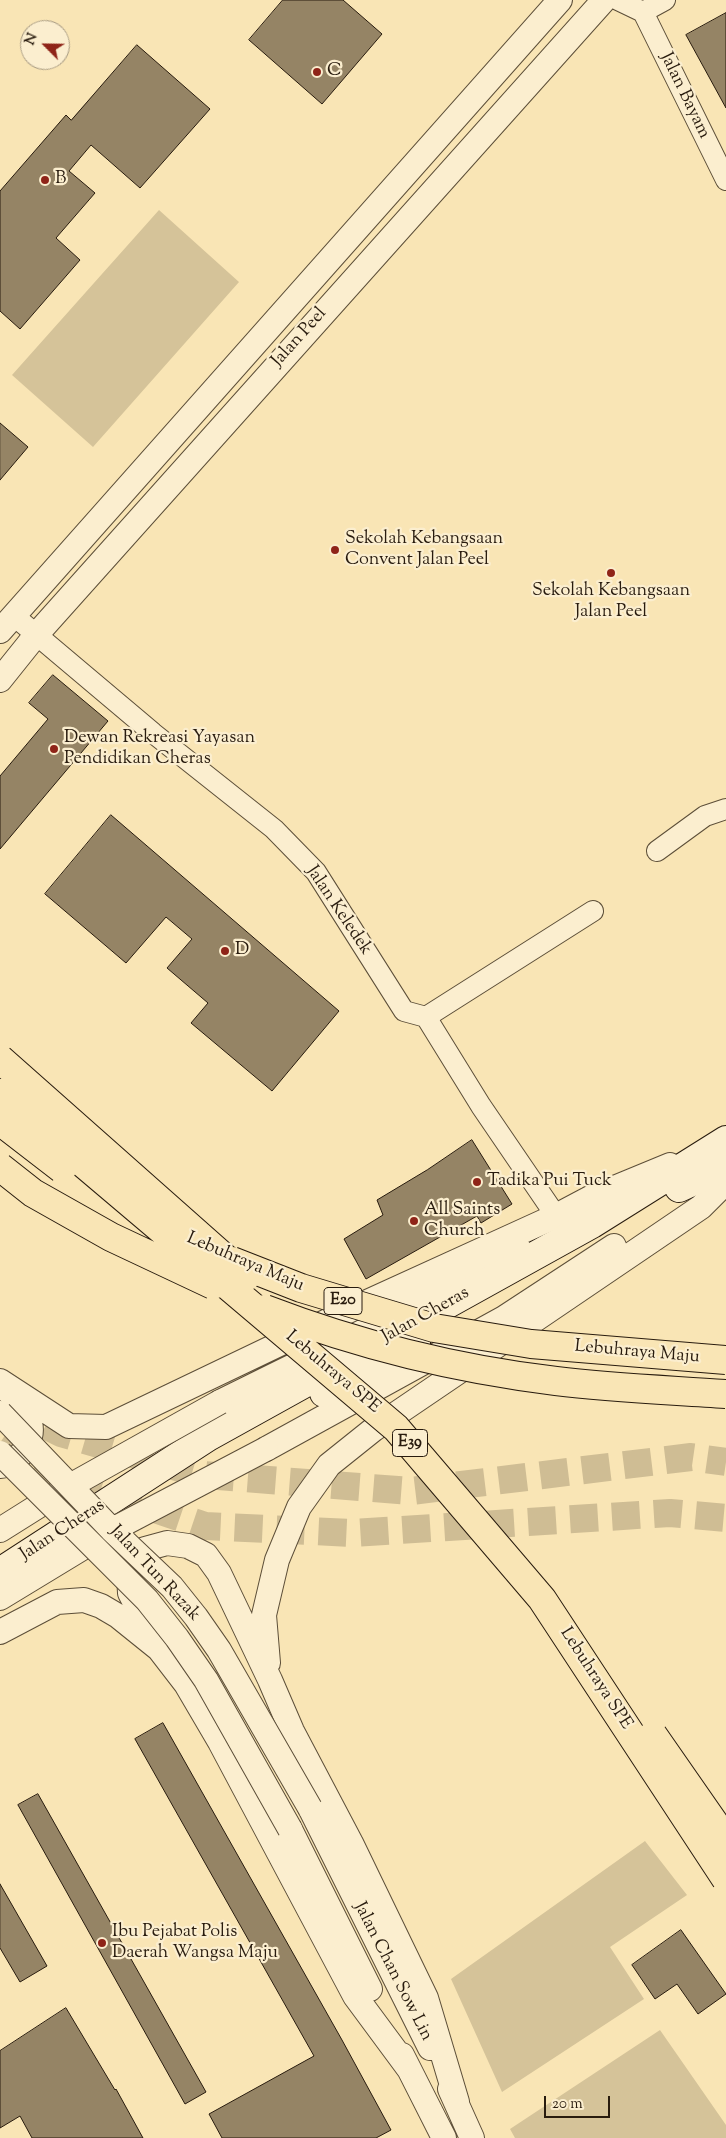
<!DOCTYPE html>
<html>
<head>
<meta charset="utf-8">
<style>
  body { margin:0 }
  #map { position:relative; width:726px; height:2138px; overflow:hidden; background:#f9e5b5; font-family:"Sorts Mill Goudy",serif }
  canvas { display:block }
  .north { position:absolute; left:20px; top:20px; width:50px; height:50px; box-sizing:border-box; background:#fbeecf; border:1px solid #a79a82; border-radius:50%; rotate:293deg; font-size:14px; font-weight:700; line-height:20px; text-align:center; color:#281b0e }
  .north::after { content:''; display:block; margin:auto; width:18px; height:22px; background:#8f2418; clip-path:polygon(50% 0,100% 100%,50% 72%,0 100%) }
  .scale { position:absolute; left:544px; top:2096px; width:66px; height:22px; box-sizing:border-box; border:2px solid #281b0e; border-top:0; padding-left:6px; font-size:15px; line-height:18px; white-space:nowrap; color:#281b0e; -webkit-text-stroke:4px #fbeecf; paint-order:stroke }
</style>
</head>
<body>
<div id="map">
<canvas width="726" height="2138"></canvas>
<div class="north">N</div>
<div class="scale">20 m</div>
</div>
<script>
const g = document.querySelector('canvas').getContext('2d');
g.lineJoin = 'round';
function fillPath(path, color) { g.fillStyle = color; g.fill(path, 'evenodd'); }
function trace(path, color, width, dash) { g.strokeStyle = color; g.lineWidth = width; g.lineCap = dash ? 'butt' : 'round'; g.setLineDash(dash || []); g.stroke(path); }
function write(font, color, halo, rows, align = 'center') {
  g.font = font + ' "Sorts Mill Goudy",serif'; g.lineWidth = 4.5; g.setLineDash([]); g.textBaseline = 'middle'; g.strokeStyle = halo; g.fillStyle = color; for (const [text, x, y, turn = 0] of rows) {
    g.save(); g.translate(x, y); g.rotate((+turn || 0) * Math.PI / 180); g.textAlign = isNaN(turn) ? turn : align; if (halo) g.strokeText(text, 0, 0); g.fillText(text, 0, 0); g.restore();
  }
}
const green = new Path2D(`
  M 159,210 L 239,282 L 93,447 L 12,375 Z
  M 645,1841 L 687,1895 L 610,1947 L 644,1999 L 502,2092 L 451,1979 Z
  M 660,2030 L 726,2125 L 726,2138 L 515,2138 L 510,2129 Z`);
const building = new Path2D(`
  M 283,0 L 343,0 L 382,34 L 322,104 L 249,40 Z
  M 726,13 L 726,108 L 686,35 Z
  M 137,45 L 210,109 L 140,188 L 91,145 L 69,171 L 95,193 L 56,238 L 80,260 L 20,329 L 0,311 L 0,191 L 66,115 L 71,120 Z
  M 0,423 L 28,447 L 0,480 Z
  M 53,675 L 108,721 L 0,849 L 0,776 L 48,719 L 29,703 Z
  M 111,815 L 339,1011 L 272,1091 L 191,1023 L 208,1003 L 167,968 L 192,939 L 166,917 L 126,963 L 45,894 Z
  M 472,1140 L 512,1204 L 481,1223 L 477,1216 L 366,1279 L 344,1239 L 383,1215 L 377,1200 L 427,1170 Z
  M 163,1723 L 342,2040 L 391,2130 L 376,2138 L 222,2138 L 209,2114 L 314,2056 L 135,1739 Z
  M 38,1794 L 206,2092 L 185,2104 L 18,1805 Z
  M 0,1884 L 47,1966 L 20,1982 L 0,1948 Z
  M 681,1930 L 726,1994 L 698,2014 L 677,1984 L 655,1999 L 632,1965 Z
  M 66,2008 L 115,2090 L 116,2089 L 143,2138 L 32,2138 L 20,2116 L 0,2128 L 0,2051 Z`);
const motorwayTunnel = new Path2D(`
  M 8,1407 L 61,1433 L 204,1475 L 411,1491 L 691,1457 L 726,1462
  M 0,1443 L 45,1472 L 205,1526 L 353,1533 L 670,1513 L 726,1518`);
const minor = new Path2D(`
  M 618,0 L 643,12 L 726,180
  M 643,12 L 665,0
  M 13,615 L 153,733 L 274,829 L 316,872 L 404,1011 L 426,1017 L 481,1106 L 556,1216
  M 657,851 L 705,816 L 726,809
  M 426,1017 L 593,911`);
const tertiary = new Path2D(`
  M 0,631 L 560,0
  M 0,680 L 36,635 L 604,0
  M 0,1381 L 69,1426 L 106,1427 L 365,1303 L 556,1216 L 590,1198 L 670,1165
  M 220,1402 L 419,1304 L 519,1249
  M 266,1449 L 504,1318 L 614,1246
  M 0,1466 C 18,1465 35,1441 30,1423 C 26,1411 18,1402 10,1393
  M 0,1530 L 70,1486
  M 0,1598 L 107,1533
  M 0,1632 L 57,1602 L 84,1600 L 101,1606 L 118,1616 L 159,1649 L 186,1684 L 220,1742 L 355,1996 L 409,2069
  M 159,1649 L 130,1593 L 129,1575 L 145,1549 L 167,1543 L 188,1546 L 206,1555 L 219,1573 L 270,1680 L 292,1731 L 351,1843 L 426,1998 L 457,2102
  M 268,1663 L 264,1615 L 277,1560 L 299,1507 L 329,1465 L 374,1429 L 701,1207 L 726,1182
  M 310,1808 L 430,2048
  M 290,1829 L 370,1989
  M 402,2055 L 444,2138
  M 450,2089 L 472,2138`);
const secondary = new Path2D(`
  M 679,1188 L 726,1166
  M 324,1393 L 371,1370 L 416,1343
  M 0,1572 L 208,1437 L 592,1224 L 726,1140`);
const tertiaryBridge = new Path2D(`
  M 0,1413 L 112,1530 L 172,1587 L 196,1617 L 219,1650 L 310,1808
  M 0,1453 L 147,1600 L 177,1638 L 206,1680 L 290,1829
  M 70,1486 L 220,1402
  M 112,1530 L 266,1449`);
const motorwayBridge = new Path2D(`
  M 0,1059 L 246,1277
  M 0,1093 L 396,1428 L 542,1599 L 726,1879
  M 0,1121 L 62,1169
  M 0,1167 L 33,1193 L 111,1237 L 213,1285
  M 232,1261 L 301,1288 L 434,1328 L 531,1344 L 726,1360
  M 265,1309 C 359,1345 456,1369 556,1381 C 612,1388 669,1390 726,1394
  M 653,1735 L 726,1840`);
const markers = [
  [317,72,5,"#8f2418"],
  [45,180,5,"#8f2418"],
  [335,550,5,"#8f2418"],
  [611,573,5,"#8f2418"],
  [54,749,5,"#8f2418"],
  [225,951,5,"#8f2418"],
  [477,1182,5,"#8f2418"],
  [414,1221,5,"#8f2418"],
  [102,1943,5,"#8f2418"]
];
const shields = [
  [343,1301,38],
  [410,1443,35]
];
const shieldNames = [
  ["E20",343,1301],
  ["E39",410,1443]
];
const poiNames = [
  ["C",327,72],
  ["B",55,180],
  ["Sekolah Kebangsaan",345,540],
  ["Convent Jalan Peel",345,561],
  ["Sekolah Kebangsaan",611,592,"center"],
  ["Jalan Peel",611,613,"center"],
  ["Dewan Rekreasi Yayasan",64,739],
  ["Pendidikan Cheras",64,760],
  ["D",235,951],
  ["Tadika Pui Tuck",487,1182],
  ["All Saints",424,1211],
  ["Church",424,1232],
  ["Ibu Pejabat Polis",112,1933],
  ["Daerah Wangsa Maju",112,1954]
];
const streetNames = [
  ["Jalan Bayam",684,96,64],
  ["Jalan Peel",300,338,-48],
  ["Jalan Keledek",338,911,56],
  ["Lebuhraya Maju",245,1263,23],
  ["Jalan Cheras",426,1316,-29],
  ["Lebuhraya Maju",637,1353,5],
  ["Lebuhraya SPE",332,1373,40],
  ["Jalan Cheras",63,1531,-33],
  ["Jalan Tun Razak",154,1574,47],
  ["Lebuhraya SPE",595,1679,57],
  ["Jalan Chan Sow Lin",392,1972,63]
];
fillPath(green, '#d5c399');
fillPath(building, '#958465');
trace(building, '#281b0e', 1);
trace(motorwayTunnel, '#cfbd94', 28, [28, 14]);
trace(minor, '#5c4e38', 22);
trace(tertiary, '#5c4e38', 26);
trace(secondary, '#281b0e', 30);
trace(minor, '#fbeecf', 20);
trace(tertiary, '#fbeecf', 24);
trace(secondary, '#fbeecf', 28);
trace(tertiaryBridge, '#5c4e38', 26, []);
trace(motorwayBridge, '#281b0e', 30, []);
trace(tertiaryBridge, '#fbeecf', 24);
trace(motorwayBridge, '#f9e5b5', 28);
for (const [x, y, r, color] of markers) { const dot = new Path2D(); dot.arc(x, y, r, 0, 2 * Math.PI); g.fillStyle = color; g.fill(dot); trace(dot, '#fbeecf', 2); }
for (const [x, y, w] of shields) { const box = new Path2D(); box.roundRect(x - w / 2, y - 13.5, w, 27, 4); g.fillStyle = '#fbeecf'; g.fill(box); trace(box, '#281b0e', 1); }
write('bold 16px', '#281b0e', null, shieldNames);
write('18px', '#281b0e', '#fbeecf', poiNames, 'left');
write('18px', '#281b0e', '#fbeecf', streetNames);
</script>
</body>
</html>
